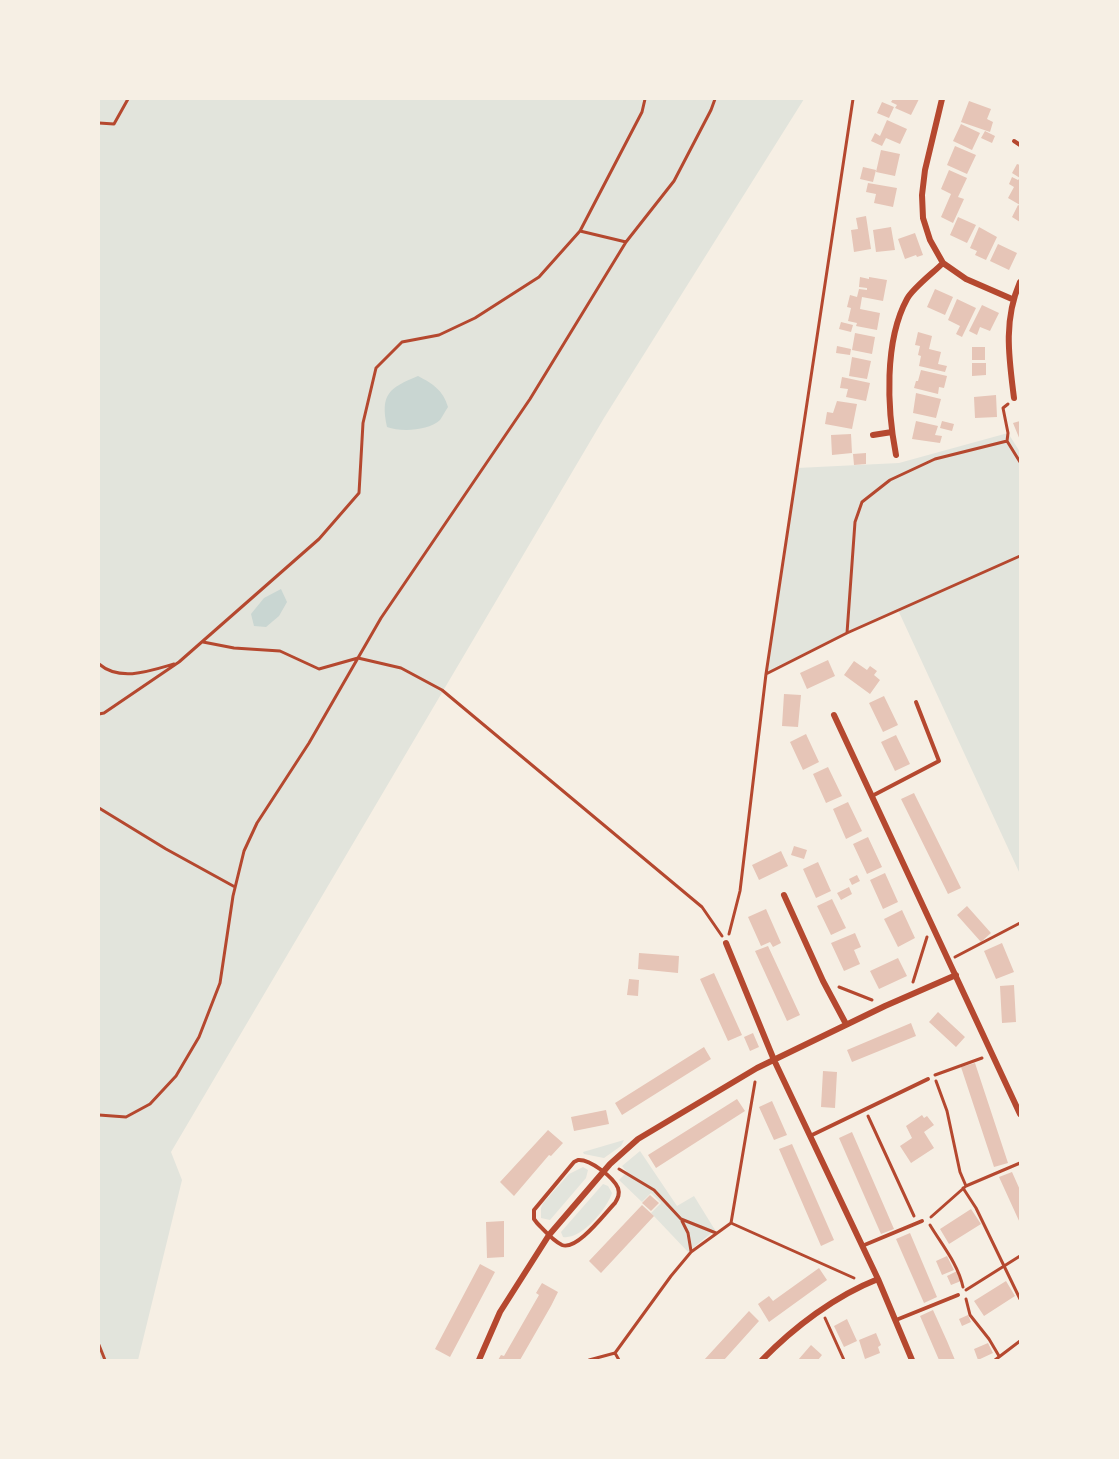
<!DOCTYPE html>
<html>
<head>
<meta charset="utf-8">
<style>
  body { margin:0 }
  #map { position:relative; width:1119px; height:1459px; overflow:hidden; background:#f6efe4; font-family:"Archivo Narrow",sans-serif }
  canvas { display:block }
  .frame { position:absolute; inset:0; border:100px solid #f6efe4; pointer-events:none }
</style>
</head>
<body>
<div id="map">
<canvas width="1119" height="1459"></canvas>
<div class="frame"></div>
</div>
<script>
const g = document.querySelector('canvas').getContext('2d');
g.lineJoin = 'round';
function fillPath(path, color) { g.fillStyle = color; g.fill(path, 'evenodd'); }
function trace(path, color, width, dash) { g.strokeStyle = color; g.lineWidth = width; g.lineCap = dash ? 'butt' : 'round'; g.setLineDash(dash || []); g.stroke(path); }
const green = new Path2D(`
  M 99,99 L 804,99 L 604,418 L 171,1152 L 182,1180 L 138,1360 L 99,1360 Z
  M 1008,433 L 1020,452 L 1020,874 L 898,610 L 847,633 L 766,674 L 784,565 L 797,468 L 899,463 Z
  M 624,1140 L 621,1146 L 604,1158 L 584,1154 L 583,1152 Z
  M 640,1151 L 677,1206 L 694,1196 L 715,1230 L 688,1252 L 651,1213 L 661,1203 L 651,1193 L 642,1202 L 619,1180 L 627,1172 L 622,1166 Z
  M 583,1167 L 588,1170 L 586,1178 L 550,1220 L 541,1218 L 541,1208 L 543,1203 L 569,1174 Z
  M 603,1184 L 608,1186 L 612,1193 C 607,1209 581,1240 563,1237 L 561,1232 Z`);
const water = new Path2D(`
  M 418,376 C 433,384 443,390 448,407 C 445,411 443,416 440,420 C 428,431 401,432 387,427 C 380,394 389,388 418,376 Z
  M 281,589 L 287,602 L 279,616 L 266,627 L 254,626 L 251,614 L 264,598 Z`);
const building = new Path2D(`
  M 893,99 L 919,99 L 911,115 L 895,108 L 897,105 L 891,102 Z
  M 969,101 L 991,109 L 987,119 L 993,122 L 990,132 L 961,122 Z
  M 882,102 L 894,107 L 889,118 L 877,113 Z
  M 887,120 L 907,129 L 900,144 L 886,138 L 882,146 L 871,141 L 875,133 L 880,136 Z
  M 961,124 L 980,133 L 972,150 L 953,141 Z
  M 985,131 L 995,136 L 992,143 L 981,138 Z
  M 955,146 L 976,155 L 967,174 L 947,165 Z
  M 881,150 L 900,154 L 895,176 L 876,172 Z
  M 1017,164 L 1020,165 L 1020,205 L 1008,198 L 1014,187 L 1009,184 L 1012,177 L 1018,180 L 1020,178 L 1012,173 Z
  M 863,167 L 876,170 L 873,182 L 860,179 Z
  M 949,170 L 967,178 L 958,197 L 964,199 L 953,223 L 941,217 L 951,194 L 941,189 Z
  M 868,183 L 897,188 L 893,207 L 874,203 L 876,194 L 866,192 Z
  M 1018,205 L 1020,206 L 1020,222 L 1012,217 Z
  M 866,216 L 871,249 L 854,252 L 851,230 L 858,229 L 856,218 Z
  M 958,217 L 976,225 L 967,243 L 950,235 Z
  M 891,227 L 895,250 L 876,252 L 873,230 Z
  M 979,227 L 997,237 L 986,260 L 975,255 L 977,251 L 970,248 Z
  M 915,233 L 923,255 L 917,257 L 916,255 L 905,259 L 898,239 Z
  M 998,244 L 1017,253 L 1009,270 L 990,261 Z
  M 860,277 L 869,279 L 869,277 L 887,280 L 883,301 L 862,297 L 860,309 L 880,313 L 877,330 L 856,326 L 857,323 L 848,321 L 851,308 L 847,307 L 850,295 L 857,297 L 859,289 L 867,290 L 867,288 L 859,287 Z
  M 935,289 L 953,297 L 945,315 L 927,307 Z
  M 957,299 L 976,308 L 962,337 L 956,334 L 960,326 L 948,320 Z
  M 982,305 L 999,313 L 990,331 L 980,327 L 977,335 L 969,331 Z
  M 841,322 L 853,325 L 851,332 L 839,329 Z
  M 918,332 L 932,336 L 929,349 L 941,352 L 938,364 L 947,366 L 945,372 L 919,366 L 921,356 L 918,355 L 920,346 L 915,345 Z
  M 855,333 L 875,337 L 872,354 L 852,350 Z
  M 837,346 L 851,349 L 850,355 L 836,353 Z
  M 972,347 L 985,347 L 985,360 L 972,360 Z
  M 852,357 L 871,361 L 867,379 L 849,376 Z
  M 972,363 L 986,363 L 986,375 L 972,376 Z
  M 921,370 L 947,376 L 944,388 L 939,387 L 938,394 L 914,388 L 916,381 L 918,381 Z
  M 842,377 L 870,383 L 866,401 L 846,397 L 848,389 L 840,388 Z
  M 916,393 L 941,399 L 936,418 L 913,413 Z
  M 996,395 L 997,417 L 975,418 L 974,397 Z
  M 837,401 L 857,404 L 852,429 L 825,424 L 827,412 L 833,413 Z
  M 916,421 L 938,426 L 935,435 L 942,436 L 940,443 L 912,439 Z
  M 942,421 L 954,424 L 952,431 L 940,428 Z
  M 1020,421 L 1020,440 L 1013,423 Z
  M 851,434 L 852,453 L 832,455 L 831,435 Z
  M 866,453 L 866,464 L 854,465 L 853,454 Z
  M 828,660 L 835,676 L 807,689 L 800,673 Z
  M 854,661 L 867,670 L 870,666 L 877,671 L 874,675 L 880,680 L 870,694 L 844,675 Z
  M 784,694 L 801,695 L 798,727 L 782,726 Z
  M 884,696 L 898,725 L 883,732 L 869,703 Z
  M 806,734 L 819,762 L 803,770 L 790,742 Z
  M 896,735 L 910,764 L 895,771 L 881,742 Z
  M 828,767 L 842,796 L 826,803 L 813,774 Z
  M 914,793 L 961,888 L 948,894 L 901,799 Z
  M 848,802 L 862,831 L 846,839 L 833,809 Z
  M 868,837 L 882,867 L 867,874 L 853,844 Z
  M 794,846 L 807,850 L 804,859 L 791,855 Z
  M 781,851 L 788,866 L 759,880 L 752,865 Z
  M 818,862 L 831,891 L 816,898 L 803,869 Z
  M 885,873 L 898,902 L 883,909 L 870,880 Z
  M 857,875 L 860,881 L 852,885 L 849,879 Z
  M 849,887 L 852,894 L 841,900 L 837,893 Z
  M 832,899 L 846,928 L 831,935 L 817,906 Z
  M 967,906 L 991,933 L 981,942 L 957,915 Z
  M 766,909 L 781,943 L 773,947 L 770,942 L 761,946 L 748,917 Z
  M 902,910 L 915,938 L 898,947 L 884,919 Z
  M 855,933 L 861,947 L 854,950 L 860,964 L 844,971 L 831,943 Z
  M 1002,943 L 1014,972 L 996,979 L 984,951 Z
  M 768,946 L 800,1015 L 787,1021 L 755,951 Z
  M 639,953 L 679,956 L 678,973 L 638,969 Z
  M 898,958 L 907,976 L 879,989 L 870,971 Z
  M 714,973 L 742,1035 L 728,1041 L 700,979 Z
  M 629,979 L 639,980 L 638,996 L 627,995 Z
  M 1014,985 L 1016,1022 L 1002,1023 L 1000,986 Z
  M 938,1012 L 965,1037 L 956,1047 L 929,1022 Z
  M 911,1023 L 916,1036 L 852,1062 L 847,1050 Z
  M 753,1033 L 759,1047 L 750,1051 L 744,1037 Z
  M 704,1047 L 711,1059 L 622,1115 L 615,1103 Z
  M 975,1063 L 1008,1163 L 994,1167 L 961,1067 Z
  M 823,1071 L 837,1072 L 835,1108 L 821,1107 Z
  M 737,1099 L 745,1111 L 656,1168 L 648,1155 Z
  M 772,1101 L 787,1135 L 774,1140 L 759,1107 Z
  M 606,1110 L 609,1124 L 574,1131 L 571,1117 Z
  M 922,1115 L 924,1118 L 927,1116 L 934,1125 L 924,1132 L 934,1148 L 911,1163 L 900,1146 L 912,1138 L 906,1126 Z
  M 548,1130 L 563,1143 L 551,1156 L 549,1155 L 514,1196 L 500,1182 Z
  M 852,1132 L 894,1229 L 881,1234 L 839,1138 Z
  M 792,1144 L 834,1240 L 821,1246 L 779,1149 Z
  M 1012,1172 L 1020,1190 L 1020,1223 L 999,1177 Z
  M 650,1195 L 659,1203 L 651,1211 L 642,1203 Z
  M 642,1205 L 654,1216 L 601,1273 L 589,1261 Z
  M 971,1209 L 981,1224 L 949,1244 L 940,1229 Z
  M 504,1221 L 504,1257 L 487,1258 L 486,1222 Z
  M 910,1233 L 937,1297 L 924,1303 L 896,1239 Z
  M 947,1256 L 954,1270 L 942,1275 L 936,1261 Z
  M 480,1264 L 495,1272 L 450,1357 L 435,1349 Z
  M 819,1268 L 827,1280 L 769,1322 L 758,1304 L 769,1296 L 773,1301 Z
  M 957,1271 L 961,1281 L 951,1285 L 947,1276 Z
  M 1006,1281 L 1015,1296 L 984,1316 L 974,1301 Z
  M 542,1283 L 558,1292 L 551,1306 L 520,1360 L 498,1360 L 501,1355 L 504,1356 L 539,1295 L 536,1293 Z
  M 933,1310 L 947,1341 L 955,1360 L 939,1360 L 920,1316 Z
  M 749,1311 L 759,1321 L 724,1360 L 704,1360 Z
  M 968,1315 L 971,1322 L 962,1326 L 959,1319 Z
  M 847,1319 L 857,1341 L 844,1347 L 834,1326 Z
  M 876,1333 L 881,1345 L 878,1347 L 880,1353 L 865,1359 L 859,1340 Z
  M 988,1343 L 993,1353 L 978,1360 L 974,1349 Z
  M 811,1345 L 822,1355 L 818,1360 L 798,1360 Z`);
const path = new Path2D(`
  M 99,123 L 114,124 L 128,99
  M 580,231 L 642,112 L 645,99
  M 1007,441 L 1008,433 L 1003,408 L 1008,404
  M 847,633 L 855,522 L 862,502 L 890,480 L 935,459 L 1007,441 L 1020,462
  M 203,642 L 234,648 L 280,651 L 319,669 L 358,658 L 401,668 L 442,690 L 702,907 L 722,936
  M 99,664 C 120,682 150,671 174,664
  M 766,674 L 847,633 L 1020,556
  M 99,714 L 104,713 L 179,662 L 319,539 L 359,493 L 363,423 L 376,368 L 402,342 L 439,335 L 475,318 L 539,277 L 580,231 L 626,242 L 674,181 L 711,110 L 715,99
  M 99,808 L 166,849 L 235,887
  M 729,934 L 740,891 L 766,674 L 853,99
  M 955,957 L 1020,923
  M 913,982 L 927,937
  M 839,987 L 872,1000
  M 935,1075 L 982,1058
  M 936,1081 L 947,1111 L 960,1172 L 966,1186
  M 755,1082 L 731,1223 L 854,1278
  M 99,1115 L 126,1117 L 150,1104 L 176,1076 L 199,1037 L 220,983 L 233,896 L 244,851 L 257,823 L 309,743 L 381,618 L 530,399 L 626,242
  M 868,1116 L 914,1216
  M 619,1169 L 654,1190 L 681,1219 L 716,1233
  M 963,1188 L 976,1208 L 1020,1299
  M 931,1217 L 966,1186 L 1020,1163
  M 682,1221 L 688,1233 L 691,1251
  M 930,1225 C 942,1245 958,1264 963,1287
  M 966,1290 L 1020,1256
  M 966,1299 L 970,1315 L 989,1339 L 999,1356
  M 825,1318 L 844,1360
  M 99,1345 L 105,1360
  M 589,1360 L 615,1353
  M 619,1360 L 615,1353 L 671,1276 L 691,1252 L 731,1223
  M 995,1360 L 1020,1341`);
const service = new Path2D(`
  M 1014,141 L 1020,145
  M 872,796 L 939,761 L 916,702
  M 810,1136 L 928,1079
  M 578,1160 C 590,1159 613,1177 618,1188 C 620,1194 618,1198 615,1203 C 605,1213 577,1251 562,1245 C 553,1241 544,1230 537,1223 L 534,1219 L 534,1210 L 574,1162 Z
  M 862,1246 L 922,1221
  M 896,1320 L 958,1295`);
const minor = new Path2D(`
  M 942,99 L 925,170 L 922,195 L 923,218 L 930,240 L 943,263 L 966,279 L 1012,299
  M 1014,398 C 1009,358 1003,321 1020,282
  M 873,435 L 892,432
  M 896,455 C 887,409 884,341 907,299 C 913,288 933,273 943,263
  M 834,715 L 1020,1114
  M 784,895 L 823,981 L 846,1024
  M 726,943 L 774,1060 L 878,1279 L 912,1360
  M 479,1360 L 500,1312 L 549,1235 L 610,1164 L 638,1139 L 757,1068 L 885,1006 L 956,975
  M 762,1360 C 794,1327 835,1296 878,1279`);
fillPath(green, '#e2e4dc');
fillPath(water, '#c9d6d2');
fillPath(building, '#e6c5b7');
trace(path, '#b5482f', 3);
trace(service, '#b5482f', 4);
trace(minor, '#b5482f', 6);
</script>
</body>
</html>
